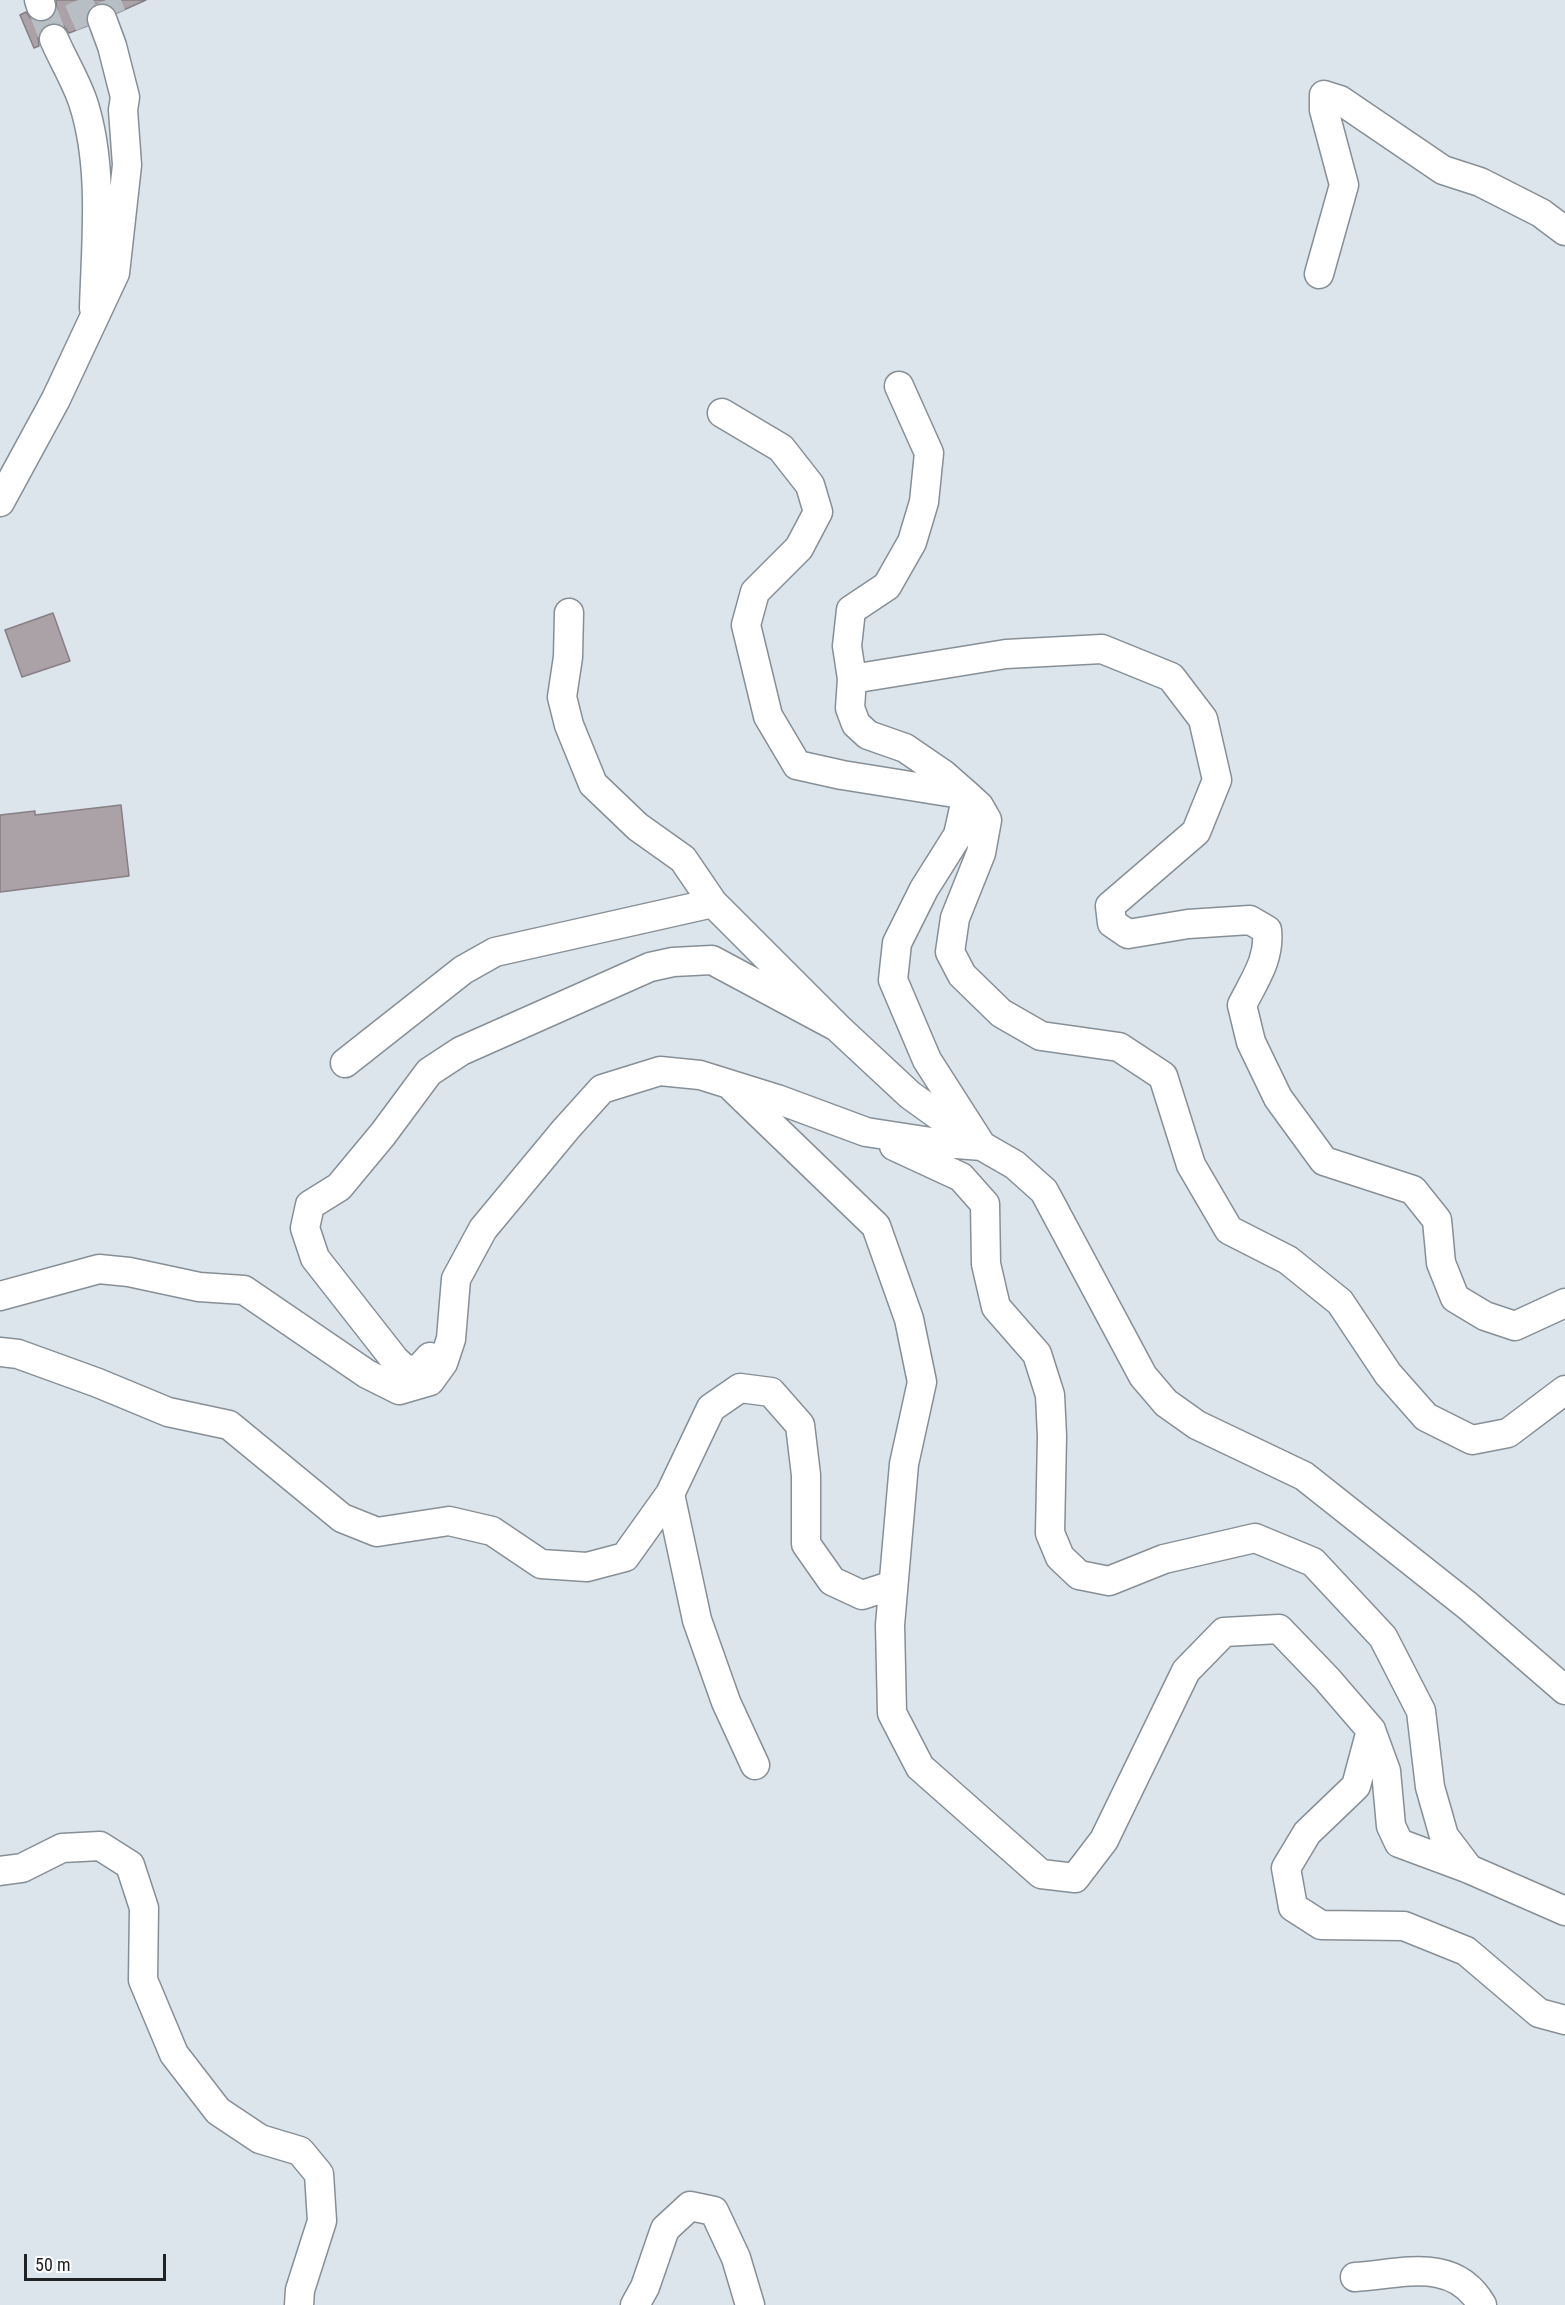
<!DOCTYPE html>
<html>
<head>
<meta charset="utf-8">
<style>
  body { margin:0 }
  #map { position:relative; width:1565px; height:2305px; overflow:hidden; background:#dde5ec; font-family:"Roboto Condensed",sans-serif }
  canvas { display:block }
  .scale { position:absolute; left:24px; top:2254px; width:142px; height:27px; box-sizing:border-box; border:3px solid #202326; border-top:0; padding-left:8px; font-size:18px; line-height:21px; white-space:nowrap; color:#202326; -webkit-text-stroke:4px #fff; paint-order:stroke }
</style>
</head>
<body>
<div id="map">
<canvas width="1565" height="2305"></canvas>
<div class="scale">50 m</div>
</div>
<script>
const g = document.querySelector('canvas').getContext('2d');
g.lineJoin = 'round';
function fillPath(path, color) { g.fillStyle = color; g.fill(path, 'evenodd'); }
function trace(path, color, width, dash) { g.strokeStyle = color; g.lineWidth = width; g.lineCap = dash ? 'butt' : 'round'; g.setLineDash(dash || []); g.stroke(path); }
const building = new Path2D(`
  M 56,0 L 146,0 L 117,13 L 113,7 L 105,3 L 96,4 L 90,8 L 86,16 L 87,26 L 69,33 L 63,25 L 55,23 L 48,24 L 40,30 L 38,38 L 39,46 L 34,48 L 20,15 L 26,12 L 31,19 L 37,22 L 47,21 L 53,17 L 57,10 Z
  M 53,613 L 70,661 L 22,677 L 5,630 Z
  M 121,805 L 129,876 L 0,892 L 0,815 L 35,811 L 35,815 Z`);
const minorTunnel = new Path2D(`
  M 78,0 L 89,25
  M 106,0 L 112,15
  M 41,6 L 54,39`);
const minor = new Path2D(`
  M 39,0 L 41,6
  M 54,39 C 63,60 76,81 83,102 C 104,166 96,242 94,308
  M 1319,274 L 1344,185 L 1324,110 L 1324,95 L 1340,100 L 1443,170 L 1480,182 L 1541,213 L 1565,231
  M 899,386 L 929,453 L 924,502 L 912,542 L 887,586 L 851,610 L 847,646 L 852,679 L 850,708 L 856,724 L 868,735 L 905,748 L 943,774 L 967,795 L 958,835 L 924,889 L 897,943 L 893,980 L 927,1060 L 982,1146
  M 722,413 L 781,448 L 810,485 L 818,512 L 799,548 L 755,592 L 746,625 L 768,716 L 797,765 L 842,775 L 967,795 L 979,806 L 987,820 L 981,853 L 955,918 L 950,952 L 962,975 L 1001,1013 L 1041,1036 L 1119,1047 L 1163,1076 L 1191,1165 L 1229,1230 L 1288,1260 L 1340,1302 L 1388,1374 L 1426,1417 L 1472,1440 L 1508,1433 L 1565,1390
  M 0,502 L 56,399 L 115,273 L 127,165 L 123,110 L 125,97 L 112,46 L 102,19
  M 569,613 L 568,657 L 562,697 L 569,725 L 593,784 L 638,827 L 683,859 L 713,903 L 837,1027 L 910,1095 L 970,1138
  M 852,679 L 1006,654 L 1102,649 L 1171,677 L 1203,719 L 1217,780 L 1196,832 L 1110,906 L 1112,923 L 1128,934 L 1188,924 L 1250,920 L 1267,930 C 1270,959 1255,979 1242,1005 L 1251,1042 L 1278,1098 L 1324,1161 L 1413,1190 L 1437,1220 L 1441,1263 L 1455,1298 L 1485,1316 L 1515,1326 L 1565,1303
  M 345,1063 L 463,970 L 495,952 L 713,903
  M 733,1088 L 876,1226 L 909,1319 L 922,1382 L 904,1464 L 890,1625 L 892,1713 L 920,1767 L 1041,1874 L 1075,1878 L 1104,1840 L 1186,1671 L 1224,1632 L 1279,1629 L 1327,1679 L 1371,1730 L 1356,1786 L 1307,1833 L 1286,1868 L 1293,1907 L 1321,1925 L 1404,1926 L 1466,1951 L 1539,2013 L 1565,2020
  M 894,1146 L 961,1177 L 985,1204 L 986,1264 L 996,1307 L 1037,1354 L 1050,1395 L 1052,1436 L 1050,1533 L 1060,1557 L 1079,1575 L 1109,1581 L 1164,1559 L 1255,1538 L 1313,1562 L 1383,1637 L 1421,1711 L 1430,1787 L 1444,1836 L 1469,1869
  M 0,1296 L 99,1269 L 129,1272 L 199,1287 L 244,1290 L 367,1374 L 399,1390 L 430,1381 L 443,1363 L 451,1339 L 456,1279 L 483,1229 L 566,1129 L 602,1089 L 660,1071 L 700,1075 L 777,1099 L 866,1132 L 931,1142 L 982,1146 L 1015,1165 L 1044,1191 L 1143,1376 L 1166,1403 L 1197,1425 L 1304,1476 L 1468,1606 L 1565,1690
  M 0,1352 L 18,1354 L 98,1383 L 168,1412 L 229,1425 L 342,1518 L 377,1532 L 449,1521 L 492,1531 L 541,1564 L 587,1567 L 625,1557 L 670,1494 L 711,1408 L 740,1388 L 771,1392 L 800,1425 L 806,1475 L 806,1544 L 832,1581 L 862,1595 L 893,1585
  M 430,1357 L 420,1368 L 407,1371 L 395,1360 L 315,1258 L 305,1228 L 310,1205 L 339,1187 L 383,1134 L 429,1072 L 461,1051 L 650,967 L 673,962 L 712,960 L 837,1027
  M 670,1494 L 697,1620 L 726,1702 L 755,1765
  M 1371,1730 L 1386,1771 L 1391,1826 L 1399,1843 L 1469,1869 L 1565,1911
  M 0,1871 L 22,1868 L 62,1848 L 100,1846 L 130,1865 L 144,1908 L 143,1980 L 174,2054 L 218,2111 L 260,2139 L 300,2151 L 319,2174 L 322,2221 L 300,2290 L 299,2305
  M 1355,2277 C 1402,2274 1454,2256 1482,2305
  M 635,2305 L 645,2287 L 665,2229 L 690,2206 L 714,2211 L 736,2258 L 750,2305`);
fillPath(building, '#aba2a8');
trace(building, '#877f85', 1.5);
trace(minorTunnel, '#b7bec4', 28, [28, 14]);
trace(minor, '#878f96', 31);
trace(minor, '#fff', 28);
</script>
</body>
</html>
